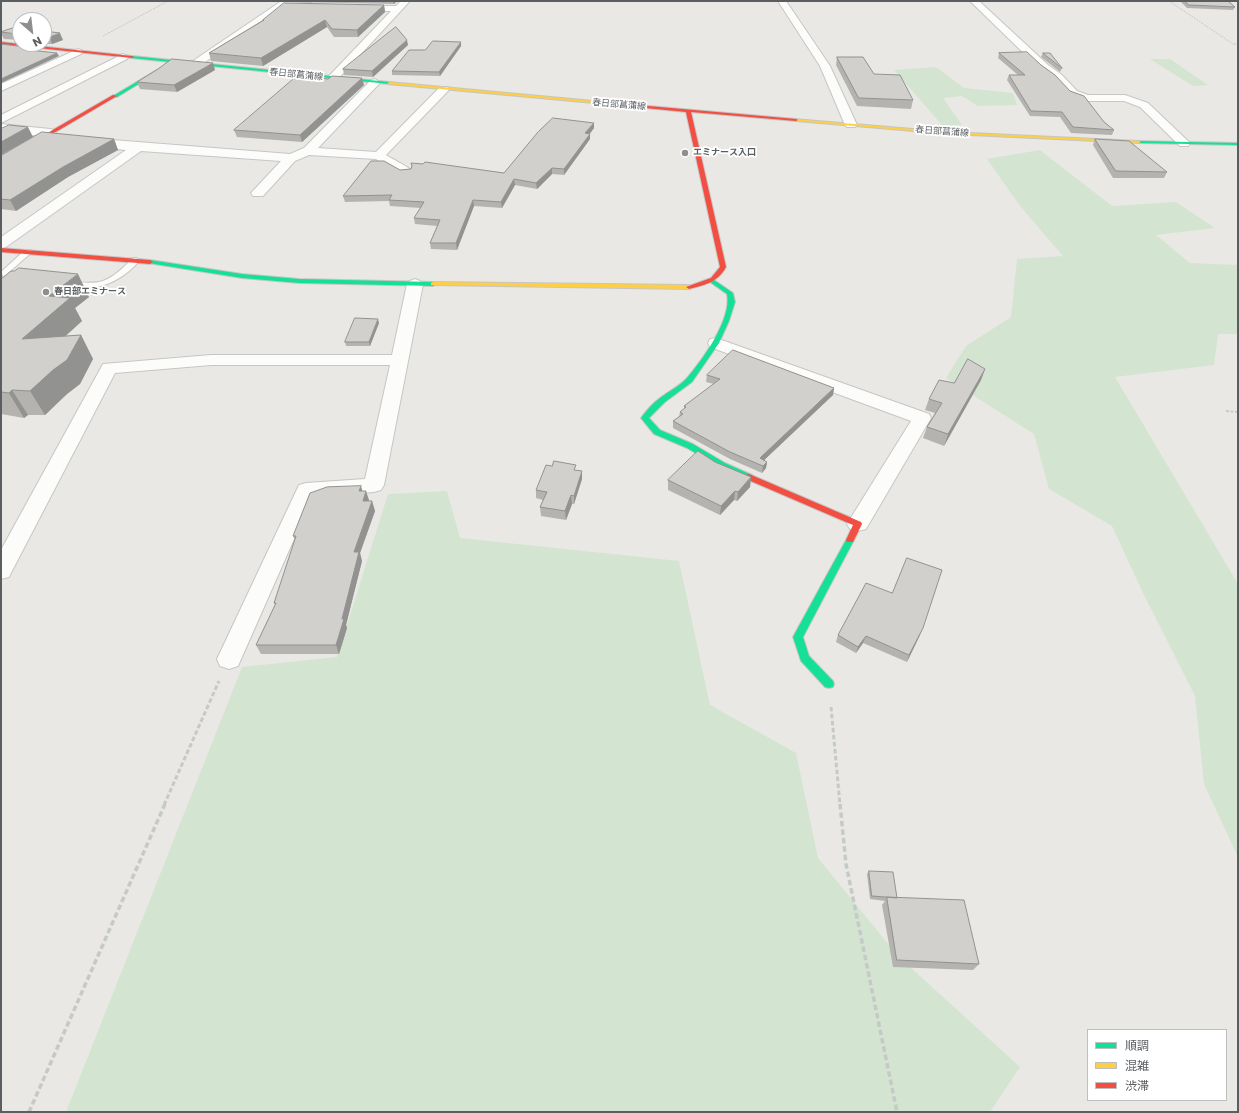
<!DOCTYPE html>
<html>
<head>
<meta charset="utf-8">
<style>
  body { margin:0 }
  #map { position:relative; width:1239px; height:1113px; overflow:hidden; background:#e9e8e4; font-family:Poppins,"Noto Sans JP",sans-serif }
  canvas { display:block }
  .frame { position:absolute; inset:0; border:2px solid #5a5e61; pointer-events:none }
  .legend { position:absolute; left:1087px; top:1029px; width:140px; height:72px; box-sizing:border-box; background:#fff; border:1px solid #bdbfc0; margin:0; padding:5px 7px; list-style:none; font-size:12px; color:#5a5e61 }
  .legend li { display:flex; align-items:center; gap:8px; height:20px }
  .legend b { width:20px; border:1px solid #bdbfc0 }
  .north { position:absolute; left:12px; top:12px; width:40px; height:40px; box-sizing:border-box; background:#fff; border:1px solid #bdbfc0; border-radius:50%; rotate:152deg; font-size:11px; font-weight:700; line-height:16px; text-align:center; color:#5a5e61 }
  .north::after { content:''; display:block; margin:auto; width:14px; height:18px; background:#8c8e8f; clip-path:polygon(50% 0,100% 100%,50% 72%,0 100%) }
</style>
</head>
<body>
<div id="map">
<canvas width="1239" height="1113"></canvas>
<div class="frame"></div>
<ul class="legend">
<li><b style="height:5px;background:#16e098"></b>順調</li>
<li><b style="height:5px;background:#ffcf43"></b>混雑</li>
<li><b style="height:5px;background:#f24e42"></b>渋滞</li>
</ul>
<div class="north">N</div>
</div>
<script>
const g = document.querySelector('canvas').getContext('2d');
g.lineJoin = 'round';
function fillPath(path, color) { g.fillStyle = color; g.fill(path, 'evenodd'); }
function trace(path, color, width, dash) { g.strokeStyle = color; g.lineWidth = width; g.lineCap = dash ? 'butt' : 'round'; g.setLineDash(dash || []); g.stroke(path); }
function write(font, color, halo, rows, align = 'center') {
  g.font = font + ' Poppins,"Noto Sans JP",sans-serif'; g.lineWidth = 3.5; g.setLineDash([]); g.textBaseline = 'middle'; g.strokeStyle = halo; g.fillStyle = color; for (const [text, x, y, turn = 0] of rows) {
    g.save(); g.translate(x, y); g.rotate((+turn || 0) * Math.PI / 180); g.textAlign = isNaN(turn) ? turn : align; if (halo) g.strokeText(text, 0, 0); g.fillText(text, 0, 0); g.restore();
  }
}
const green = new Path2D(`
  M 1150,59 L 1170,59 L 1208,85 L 1193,86 Z
  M 936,67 L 964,88 L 1013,93 L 1017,105 L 978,106 L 962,96 L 943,98 L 962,125 L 942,125 L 894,70 Z
  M 1040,150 L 1112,206 L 1176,202 L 1215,228 L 1156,235 L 1190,263 L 1238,265 L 1238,334 L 1218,334 L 1214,365 L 1115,377 L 1238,584 L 1238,857 L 1204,784 L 1195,696 L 1142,591 L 1112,526 L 1049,489 L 1034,434 L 946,378 L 966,346 L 1011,317 L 1017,259 L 1063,256 L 1020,206 L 987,159 Z
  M 447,491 L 460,538 L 679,561 L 710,705 L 796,753 L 818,858 L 898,956 L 1020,1067 L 990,1112 L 66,1112 L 242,667 L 337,657 L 388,494 Z`);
const pathFar3 = new Path2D(`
  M 1169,1 L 1233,44 L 1238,44
  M 103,36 L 168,1`);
const pathFar2 = new Path2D(`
  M 1226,411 L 1238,412`);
const pathFar1 = new Path2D(`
  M 831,707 L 840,805
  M 164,805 L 219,681`);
const path = new Path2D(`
  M 840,804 L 846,864 L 897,1112
  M 29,1112 L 165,804`);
const lane = new Path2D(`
  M 25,250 L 31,250 L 32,252 L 8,273 L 12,279 L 18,279 L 22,281 L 18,283 L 7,283 L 1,272 Z
  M 133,258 L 136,258 L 140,260 C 124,279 104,289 80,288 C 75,288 69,288 65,285 C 72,280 92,285 103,281 C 114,277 124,267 133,258 Z`);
const street = new Path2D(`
  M 401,1 L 409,2 L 337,80 L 329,80 L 328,78 L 329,76 L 391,11 L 355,11 L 352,10 L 351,8 L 352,6 L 396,6 Z
  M 778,1 L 786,1 L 830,66 L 857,125 L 855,127 L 847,127 L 845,125 L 820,66 Z
  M 970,1 L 979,1 L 1048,65 L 1062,75 L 1077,91 L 1088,95 L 1125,95 L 1148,103 L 1190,143 L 1188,146 L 1180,146 L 1140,107 L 1124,101 L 1087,101 L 1069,95 L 1054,79 L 1040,69 Z
  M 280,2 L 311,3 L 315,6 L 311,9 L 282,8 L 198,67 L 190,67 L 189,65 L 190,63 Z
  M 78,49 L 81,50 L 83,52 L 81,54 L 1,91 L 1,84 Z
  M 123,54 L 128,57 L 127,59 L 1,123 L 1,115 Z
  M 375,79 L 380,82 L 379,84 L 318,148 L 376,152 L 440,87 L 448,87 L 449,89 L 448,91 L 386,155 C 392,159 409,167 412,171 L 411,174 L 401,174 L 390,169 L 376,159 L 309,155 L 295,161 L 263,196 L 253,196 L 251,193 L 281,161 L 141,151 L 6,247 L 1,248 L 1,237 L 126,150 L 87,146 L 83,145 L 81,142 L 83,139 L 87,138 L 290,154 L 304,148 L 371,80 Z
  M 1,124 L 50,129 L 54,130 L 56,133 L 54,136 L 50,137 L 1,132 Z
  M 415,279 L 420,281 L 423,284 L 384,485 L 381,490 L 374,492 L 313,496 L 238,666 L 229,669 L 220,666 L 217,659 L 299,485 L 306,483 L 365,479 L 390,365 L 211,365 L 115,373 L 12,571 L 9,577 L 1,579 L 1,550 L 103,364 L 211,355 L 392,355 L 407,284 L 410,281 Z
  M 716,338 L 929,414 L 931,418 L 866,529 L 858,531 L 850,529 L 847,524 L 911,421 L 710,347 L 708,343 L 710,339 Z`);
const fast = new Path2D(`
  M 132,56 L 389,82 L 391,83 L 389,84 L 131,58 Z
  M 162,67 L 165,68 L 117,97 L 113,96 Z
  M 1137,141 L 1238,143 L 1238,145 L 1139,143 L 1137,142 Z
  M 150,260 L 242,274 L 299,279 L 433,282 L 436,284 L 433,286 L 299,283 L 242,278 L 148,263 L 147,262 Z
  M 710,280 L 714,280 L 733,293 L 735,302 L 729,321 L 719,343 L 692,382 L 665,402 L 649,418 L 660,430 L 693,444 L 725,463 L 752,475 L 753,477 L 752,479 L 749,480 L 719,467 L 687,448 L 654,434 L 641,418 C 646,411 653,403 660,398 C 669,391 680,386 687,378 C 703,359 732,319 727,294 L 710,282 Z
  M 850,537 L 854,540 L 803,637 L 809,656 L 833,681 L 834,684 L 833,687 L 829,688 L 825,687 L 801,661 L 793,637 L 846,540 Z`);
const slow = new Path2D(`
  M 389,82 L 594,101 L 596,102 L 594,103 L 387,84 Z
  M 794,119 L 949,132 L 1139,141 L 1141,142 L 1139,143 L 949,134 L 796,121 L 794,120 Z
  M 433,282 L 689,285 L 692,287 L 689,289 L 431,285 L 431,283 Z`);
const jam = new Path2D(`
  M 1,42 L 132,56 L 134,57 L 132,58 L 1,44 Z
  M 113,95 L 117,96 L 1,164 L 1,160 Z
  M 592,101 L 796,119 L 798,120 L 796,121 L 691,112 L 726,267 C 718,282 705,285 689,289 L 686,287 L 711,278 L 720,267 L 686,112 L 594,103 Z
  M 1,248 L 150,260 L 153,262 L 150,264 L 1,252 Z
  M 749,474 L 861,522 L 862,524 L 853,542 L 847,542 L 846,540 L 853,525 L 746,479 L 745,477 L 746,475 Z`);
const wall = new Path2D(`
  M 295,1 L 397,1 L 394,4 L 295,2 Z
  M 1180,1 L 1228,1 L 1235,7 L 1233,10 L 1187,8 Z
  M 384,5 L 385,12 L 358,37 L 334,37 L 327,27 L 263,66 L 211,61 L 209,53 L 263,20 Z
  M 20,29 L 20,40 L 4,39 L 1,33 L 1,32 Z
  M 44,31 L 63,40 L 52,44 L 44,44 Z
  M 408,45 L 373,77 L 344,75 L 343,69 Z
  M 461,46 L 440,76 L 392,75 L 392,71 L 425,50 Z
  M 999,53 L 1041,65 L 1104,122 L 1114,130 L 1112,135 L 1071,133 L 1060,117 L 1030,116 L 1007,80 L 1009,75 L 1018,75 L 998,58 Z
  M 1043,53 L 1062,68 L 1060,72 L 1041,57 Z
  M 837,57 L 874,74 L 913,100 L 911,109 L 857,106 L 836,65 Z
  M 215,70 L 177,92 L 140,89 L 137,82 Z
  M 328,79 L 364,85 L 302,142 L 237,137 L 234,130 Z
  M 594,123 L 594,128 L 590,134 L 590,139 L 564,175 L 552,174 L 537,189 L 515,185 L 502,208 L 474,206 L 457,250 L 431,249 L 430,243 L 437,226 L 415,224 L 414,218 L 421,208 L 390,206 L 389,201 L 345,202 L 343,196 L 400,170 L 411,169 L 412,167 L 411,163 L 504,173 Z
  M 114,139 L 118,150 L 68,177 L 16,211 L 1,209 L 1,156 Z
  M 1095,139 L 1167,172 L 1164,178 L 1113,178 L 1093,145 Z
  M 1,279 L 89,297 L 75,308 L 82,321 L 65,336 L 81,335 L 93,359 L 80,384 L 67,394 L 45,415 L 28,415 L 24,418 L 1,414 Z
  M 379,323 L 370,346 L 346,346 L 345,342 Z
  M 985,369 L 981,380 L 944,446 L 923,438 L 927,427 L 935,413 L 925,410 L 929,399 L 954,383 Z
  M 707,375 L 834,388 L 833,395 L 764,460 L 767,462 L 766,468 L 762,473 L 730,459 L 673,428 L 673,421 L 679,417 L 680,412 L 684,409 L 684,406 L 714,384 L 706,382 Z
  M 715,462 L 751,477 L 750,487 L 737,501 L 734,500 L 720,515 L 668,490 L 668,480 Z
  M 576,470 L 582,479 L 574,504 L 572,504 L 566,520 L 541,516 L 540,507 L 543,500 L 536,498 L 536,490 Z
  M 363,491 L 369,500 L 368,501 L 372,501 L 375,511 L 360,553 L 362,561 L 346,625 L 347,628 L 339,654 L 261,654 L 256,645 L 275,605 L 274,603 L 295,540 L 293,536 Z
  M 838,635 L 920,635 L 907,662 L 863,643 L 856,653 L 836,642 Z
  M 869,871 L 897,898 L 979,964 L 973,970 L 893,967 L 882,905 L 885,901 L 870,899 L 867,874 Z`);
const shadedWall = new Path2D(`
  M 393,1 L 397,1 L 394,4 Z
  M 384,5 L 385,12 L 358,37 L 357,30 Z
  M 325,20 L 327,27 L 263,66 L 261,58 Z
  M 60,33 L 63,40 L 52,44 L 50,37 Z
  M 407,40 L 408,45 L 373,77 L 372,71 Z
  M 461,42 L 461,46 L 440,76 L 439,72 Z
  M 57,53 L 59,56 L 1,83 L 1,79 Z
  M 213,63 L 215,70 L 177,92 L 174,85 Z
  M 362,78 L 364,85 L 302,142 L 300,135 Z
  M 594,123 L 594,128 L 585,139 L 585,133 Z
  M 28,127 L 33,137 L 1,155 L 1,142 Z
  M 590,134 L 590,139 L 564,175 L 564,169 Z
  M 114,139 L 118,150 L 68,177 L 16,211 L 10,200 L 63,167 Z
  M 552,168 L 552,174 L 537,189 L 536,183 Z
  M 514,179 L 515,185 L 502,208 L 501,202 Z
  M 473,200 L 474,206 L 457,250 L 456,243 Z
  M 78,274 L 89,297 L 75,308 L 82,321 L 36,363 L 22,339 L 49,296 Z
  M 378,319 L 379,323 L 370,346 L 369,342 Z
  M 81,335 L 93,359 L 80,384 L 67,394 L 45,415 L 30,391 Z
  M 985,369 L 981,380 L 944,446 L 948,434 Z
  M 834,388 L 833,395 L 759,465 L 760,458 Z
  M 12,390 L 28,415 L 24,418 L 9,393 Z
  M 767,462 L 766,468 L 762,473 L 763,466 Z
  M 582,471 L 582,479 L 574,504 L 574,496 Z
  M 751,477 L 750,487 L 737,501 L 738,492 Z
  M 361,486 L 364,496 L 359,491 Z
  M 366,491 L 369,500 L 366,511 L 363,501 Z
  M 735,491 L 734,500 L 720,515 L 721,506 Z
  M 571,495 L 572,504 L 566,520 L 565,511 Z
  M 372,501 L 375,511 L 360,553 L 362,561 L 346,625 L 347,628 L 339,654 L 336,645 L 342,619 L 354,552 Z
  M 923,628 L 920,635 L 907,662 L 909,655 Z
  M 866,636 L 863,643 L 856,653 L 858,647 Z`);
const building = new Path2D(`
  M 1185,1 L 1228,1 L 1235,7 L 1189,5 Z
  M 284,3 L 384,5 L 357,30 L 332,29 L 325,20 L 261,58 L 209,53 L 264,20 L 263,20 Z
  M 396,27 L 407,40 L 372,71 L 343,69 Z
  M 13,28 L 20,29 L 20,36 L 18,36 L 17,34 L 1,32 Z
  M 44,31 L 60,33 L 50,37 L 44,37 Z
  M 433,41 L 461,42 L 439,72 L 392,71 L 409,50 L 425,50 Z
  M 1,44 L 34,48 L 29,50 L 57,53 L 1,79 Z
  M 1027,52 L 1041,65 L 1055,75 L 1070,91 L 1084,96 L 1104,122 L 1114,130 L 1073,127 L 1062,112 L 1031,111 L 1009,75 L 1025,75 L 999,53 Z
  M 1043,53 L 1050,53 L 1062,68 Z
  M 837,57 L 863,57 L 874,74 L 900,75 L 913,100 L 859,98 Z
  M 172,59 L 213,63 L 174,85 L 137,82 L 158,69 Z
  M 297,76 L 328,79 L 332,76 L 362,78 L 300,135 L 234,130 Z
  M 553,118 L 594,123 L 585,133 L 590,134 L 564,169 L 552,168 L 536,183 L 514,179 L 501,202 L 473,200 L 456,243 L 430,243 L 440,220 L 414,218 L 424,202 L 389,200 L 392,195 L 343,196 L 371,161 L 384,161 L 400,170 L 411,169 L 412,166 L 411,163 L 423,164 L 425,162 L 504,173 L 538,132 Z
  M 9,125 L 28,127 L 1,142 L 1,129 Z
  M 42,132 L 114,139 L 63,167 L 10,200 L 1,199 L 1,156 Z
  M 1095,139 L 1129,141 L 1167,172 L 1116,171 Z
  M 19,268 L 78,274 L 49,296 L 70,298 L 22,339 L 81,335 L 67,360 L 53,370 L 30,391 L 12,390 L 9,393 L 1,392 L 1,279 L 11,271 L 14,271 Z
  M 355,318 L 378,319 L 369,342 L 345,342 Z
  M 733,350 L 834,388 L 760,458 L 767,462 L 763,466 L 730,452 L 673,421 L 683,414 L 680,412 L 686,407 L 684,406 L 720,379 L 707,375 Z
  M 968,359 L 985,369 L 948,434 L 927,427 L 942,403 L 929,399 L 939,380 L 954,383 Z
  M 698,451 L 715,462 L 751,477 L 738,492 L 735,491 L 721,506 L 668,480 Z
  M 554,461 L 576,465 L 574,470 L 582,471 L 574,496 L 571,495 L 565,511 L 540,507 L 547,492 L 536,490 L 546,465 L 552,466 Z
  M 361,486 L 359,491 L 366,491 L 363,501 L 372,501 L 354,552 L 359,552 L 342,619 L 344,619 L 336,645 L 256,645 L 276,603 L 274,603 L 296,536 L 293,536 L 310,493 L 327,487 Z
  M 907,558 L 942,570 L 923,628 L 909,655 L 866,636 L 858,647 L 838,635 L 866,583 L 892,593 Z
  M 869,871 L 893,872 L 897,898 L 872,896 Z
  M 887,897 L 964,900 L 979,964 L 897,960 Z`);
const markers = [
  [685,153,4,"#8c8e8f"],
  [46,292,4,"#8c8e8f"]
];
const farStreetnames = [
  ["春日部菖蒲線",296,75,6],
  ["春日部菖蒲線",619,105,5],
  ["春日部菖蒲線",942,132,4]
];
const farPoinames = [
  ["エミナース入口",693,153],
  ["春日部エミナース",54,292]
];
fillPath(green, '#d3e5d0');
trace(lane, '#c6c6c6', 2);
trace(street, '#c6c6c6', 2);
trace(fast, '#c6c6c6', 2);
trace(slow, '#c6c6c6', 2);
trace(jam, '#c6c6c6', 2);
trace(pathFar3, '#c5c9c7', 1, [2, 1]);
trace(pathFar2, '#c5c9c7', 2, [3, 1.5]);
trace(pathFar1, '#c5c9c7', 3, [4.5, 2.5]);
trace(path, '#c5c9c7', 3.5, [5.5, 3]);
fillPath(lane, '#fcfcfb');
fillPath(street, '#fcfcfb');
fillPath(fast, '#16e098');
fillPath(slow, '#ffcf43');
fillPath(jam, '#f24e42');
fillPath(wall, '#b4b3b0');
fillPath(shadedWall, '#929290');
fillPath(building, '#d1d0cd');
trace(building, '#929290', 1);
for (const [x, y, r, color] of markers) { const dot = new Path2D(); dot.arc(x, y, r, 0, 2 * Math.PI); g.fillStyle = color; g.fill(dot); trace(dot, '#fff', 1.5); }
write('9px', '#5a5e61', '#fff', farStreetnames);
write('bold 9px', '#5a5e61', '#fff', farPoinames, 'left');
</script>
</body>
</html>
